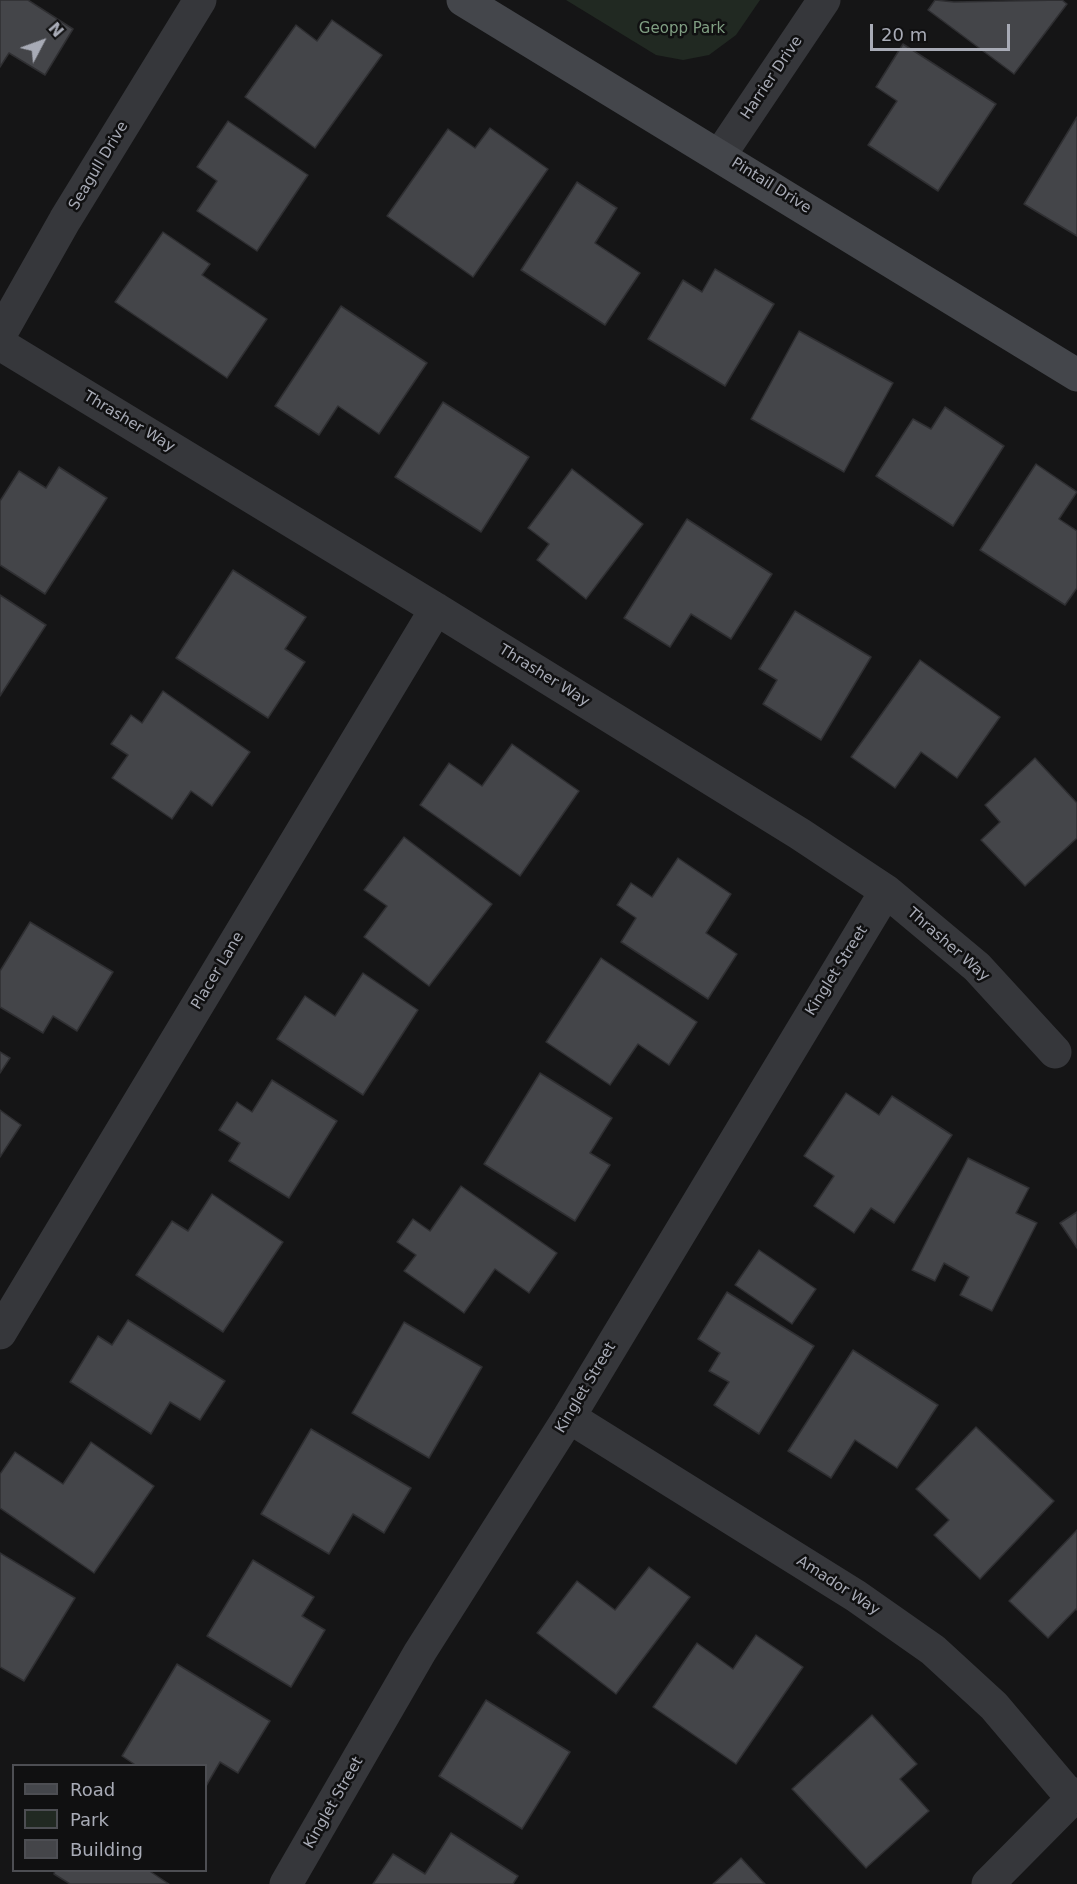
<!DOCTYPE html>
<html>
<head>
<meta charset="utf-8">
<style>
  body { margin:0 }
  #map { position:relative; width:1077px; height:1884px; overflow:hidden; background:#151516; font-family:"DejaVu Sans",sans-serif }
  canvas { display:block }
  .legend { position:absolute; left:12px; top:1764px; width:195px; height:108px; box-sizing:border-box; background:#101011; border:2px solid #4d4e53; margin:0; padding:8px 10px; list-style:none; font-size:18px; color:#a8abb6 }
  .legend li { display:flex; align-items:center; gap:12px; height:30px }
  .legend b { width:30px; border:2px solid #4d4e53 }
  .north { position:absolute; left:12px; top:12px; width:60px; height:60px; -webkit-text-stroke:4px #101011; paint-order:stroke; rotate:49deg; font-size:16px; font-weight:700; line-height:24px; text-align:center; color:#a8abb6 }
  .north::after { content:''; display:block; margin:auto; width:21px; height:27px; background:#a8abb6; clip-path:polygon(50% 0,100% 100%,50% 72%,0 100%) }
  .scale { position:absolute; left:870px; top:24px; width:140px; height:27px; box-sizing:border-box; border:3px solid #a8abb6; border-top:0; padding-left:8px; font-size:18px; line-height:21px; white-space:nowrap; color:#a8abb6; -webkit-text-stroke:4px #101011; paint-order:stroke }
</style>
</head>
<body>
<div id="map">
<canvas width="1077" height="1884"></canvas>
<ul class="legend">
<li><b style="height:8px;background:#44464b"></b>Road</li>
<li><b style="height:16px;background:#212922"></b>Park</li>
<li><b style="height:16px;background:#444549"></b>Building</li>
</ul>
<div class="north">N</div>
<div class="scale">20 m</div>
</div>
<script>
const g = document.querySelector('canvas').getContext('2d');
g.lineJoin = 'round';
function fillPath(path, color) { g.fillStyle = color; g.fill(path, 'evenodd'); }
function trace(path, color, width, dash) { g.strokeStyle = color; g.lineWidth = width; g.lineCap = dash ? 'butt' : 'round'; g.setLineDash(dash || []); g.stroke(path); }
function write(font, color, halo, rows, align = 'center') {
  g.font = font + ' "DejaVu Sans",sans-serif'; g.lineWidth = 5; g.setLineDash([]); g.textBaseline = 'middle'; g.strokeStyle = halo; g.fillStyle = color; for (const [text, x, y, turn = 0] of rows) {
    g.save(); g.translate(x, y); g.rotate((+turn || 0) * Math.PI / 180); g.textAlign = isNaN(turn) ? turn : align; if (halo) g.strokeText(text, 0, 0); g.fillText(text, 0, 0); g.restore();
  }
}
const green = new Path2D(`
  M 566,0 L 760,0 L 736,35 L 709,55 L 683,60 L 656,55 Z`);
const building = new Path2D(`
  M 0,0 L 28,0 L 73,29 L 45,75 L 9,53 L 0,67 Z
  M 935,0 L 954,2 L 1062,0 L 1067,4 L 1014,74 L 928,10 Z
  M 332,20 L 382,55 L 315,148 L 245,97 L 296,25 L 317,41 Z
  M 903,44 L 996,104 L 938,191 L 868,145 L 897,101 L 876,87 Z
  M 1077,117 L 1077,236 L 1024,204 Z
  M 228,121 L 308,175 L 257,251 L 197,211 L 217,181 L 197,167 Z
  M 490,128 L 548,169 L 473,277 L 387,216 L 448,129 L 475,148 Z
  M 577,182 L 617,208 L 595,243 L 640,273 L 605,325 L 521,270 Z
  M 163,232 L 210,264 L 202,275 L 267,319 L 227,378 L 115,302 Z
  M 715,269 L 774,304 L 725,386 L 648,339 L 683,280 L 702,292 Z
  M 341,306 L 427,363 L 379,434 L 338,406 L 319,435 L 275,406 Z
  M 799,331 L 893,383 L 844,472 L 751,419 Z
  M 443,402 L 529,457 L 481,532 L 395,477 Z
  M 945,407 L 1004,446 L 953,526 L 876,476 L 913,419 L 931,429 Z
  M 1036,464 L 1077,492 L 1059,519 L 1077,531 L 1077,588 L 1065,605 L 980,550 Z
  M 59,467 L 107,498 L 45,594 L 0,565 L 0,501 L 19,471 L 46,488 Z
  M 572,469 L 643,524 L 586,599 L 537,560 L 549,544 L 528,528 Z
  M 687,519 L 772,574 L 731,639 L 691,614 L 670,647 L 624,618 Z
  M 233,570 L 306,617 L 285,649 L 305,662 L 268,718 L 176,658 Z
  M 0,595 L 46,625 L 0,696 Z
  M 795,611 L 871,657 L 821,740 L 763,704 L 777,680 L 759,669 Z
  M 920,660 L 1000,717 L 957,778 L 921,752 L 895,788 L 851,757 Z
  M 163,691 L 250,752 L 212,806 L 191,791 L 172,819 L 112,778 L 128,755 L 111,744 L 131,715 L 142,723 Z
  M 512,744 L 579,791 L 520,876 L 420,805 L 449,763 L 482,786 Z
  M 1035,758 L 1077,803 L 1077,838 L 1025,886 L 981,840 L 1000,822 L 985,805 Z
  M 404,837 L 492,904 L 429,986 L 364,937 L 387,906 L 364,890 Z
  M 678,858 L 731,894 L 706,933 L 737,954 L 708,999 L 621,942 L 636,918 L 617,905 L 631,883 L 652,897 Z
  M 30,922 L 113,972 L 77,1031 L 53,1016 L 43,1033 L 0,1007 L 0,971 Z
  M 601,958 L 697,1022 L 669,1065 L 638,1044 L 610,1085 L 546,1042 Z
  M 363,973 L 418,1010 L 363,1095 L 277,1039 L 305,996 L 335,1016 Z
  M 0,1052 L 10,1058 L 0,1073 Z
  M 540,1073 L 612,1118 L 590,1153 L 610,1165 L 575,1221 L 484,1164 Z
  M 272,1080 L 337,1121 L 289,1198 L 229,1161 L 240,1143 L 219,1130 L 237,1102 L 252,1112 Z
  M 846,1093 L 879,1115 L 892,1096 L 952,1135 L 894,1223 L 871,1208 L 854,1233 L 814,1206 L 834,1176 L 804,1156 Z
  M 0,1110 L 21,1125 L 0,1157 Z
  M 968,1158 L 1029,1188 L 1016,1213 L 1037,1223 L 992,1311 L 960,1295 L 969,1277 L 944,1263 L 935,1281 L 912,1270 Z
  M 461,1186 L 557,1253 L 529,1293 L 495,1269 L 464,1313 L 404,1271 L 416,1255 L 397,1242 L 413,1219 L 430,1231 Z
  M 212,1194 L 283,1242 L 223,1332 L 136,1275 L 172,1221 L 188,1231 Z
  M 1077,1212 L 1077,1248 L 1060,1223 Z
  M 759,1250 L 816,1289 L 792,1324 L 735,1285 Z
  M 727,1292 L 814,1346 L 759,1434 L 714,1405 L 729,1382 L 709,1371 L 720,1353 L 698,1339 Z
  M 128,1320 L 225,1381 L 200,1420 L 170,1402 L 151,1434 L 70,1382 L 98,1336 L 112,1345 Z
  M 404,1322 L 482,1367 L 429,1458 L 352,1413 Z
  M 853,1350 L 938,1405 L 897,1468 L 855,1440 L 831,1478 L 788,1451 Z
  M 976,1427 L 1054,1501 L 980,1579 L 934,1535 L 949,1520 L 916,1489 Z
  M 311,1429 L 411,1488 L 384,1533 L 353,1514 L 329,1554 L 261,1514 Z
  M 91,1442 L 154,1486 L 94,1573 L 0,1508 L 0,1474 L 15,1452 L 63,1484 Z
  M 1077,1530 L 1077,1610 L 1076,1609 L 1048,1638 L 1009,1601 Z
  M 0,1553 L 75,1598 L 24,1681 L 0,1667 Z
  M 253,1560 L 314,1597 L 302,1616 L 325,1630 L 291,1687 L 207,1636 Z
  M 649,1567 L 690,1597 L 616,1694 L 537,1633 L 577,1581 L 615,1610 Z
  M 756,1635 L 803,1667 L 736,1764 L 653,1707 L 697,1643 L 733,1669 Z
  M 177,1664 L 270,1721 L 238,1773 L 220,1762 L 206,1786 L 206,1766 L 137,1766 L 122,1756 Z
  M 486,1700 L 570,1752 L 522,1829 L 439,1776 Z
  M 872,1715 L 917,1764 L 900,1779 L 929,1811 L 866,1868 L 792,1789 Z
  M 451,1833 L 518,1876 L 513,1884 L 373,1884 L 393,1854 L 425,1874 Z
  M 741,1858 L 765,1884 L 713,1884 Z
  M 55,1870 L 148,1870 L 169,1884 L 70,1884 L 54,1874 Z`);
const street = new Path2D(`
  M 720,155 L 824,0
  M 0,335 L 65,220 L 200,0
  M 0,344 L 436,609 L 800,834 L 886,891 L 977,967 L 1055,1052
  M 0,1333 L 436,609
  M 569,1417 L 856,1596 L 933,1650 L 994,1706 L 1072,1798
  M 286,1884 L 420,1652 L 569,1417 L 886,891
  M 988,1884 L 1077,1794`);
const secondary = new Path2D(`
  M 463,0 L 1077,375`);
const parkNames = [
  ["Geopp Park",682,29]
];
const streetNames = [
  ["Harrier Drive",772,78,-56],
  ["Seagull Drive",99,166,-59],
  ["Pintail Drive",771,186,32],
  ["Thrasher Way",129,422,31],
  ["Thrasher Way",544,676,32],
  ["Thrasher Way",948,945,41],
  ["Placer Lane",218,971,-59],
  ["Kinglet Street",837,971,-58],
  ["Kinglet Street",586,1388,-59],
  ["Amador Way",838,1586,33],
  ["Kinglet Street",334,1803,-60]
];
fillPath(green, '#212922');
fillPath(building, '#444549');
trace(building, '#2f2f32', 1.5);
trace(street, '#36373b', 33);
trace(secondary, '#44464b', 33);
write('15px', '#809f83', '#101011', parkNames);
write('15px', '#a8abb6', '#101011', streetNames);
</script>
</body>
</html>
